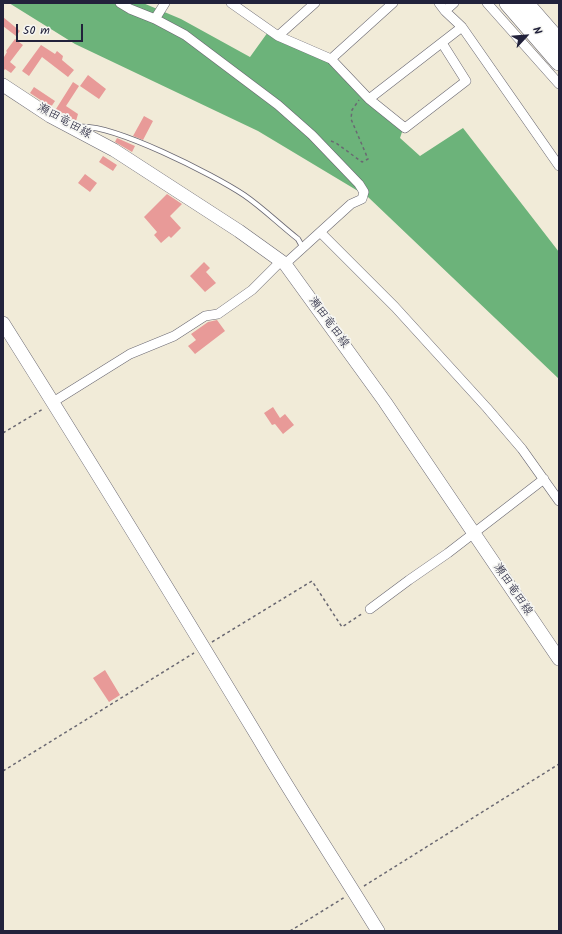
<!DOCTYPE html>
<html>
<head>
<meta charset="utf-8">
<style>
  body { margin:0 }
  #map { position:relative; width:562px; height:934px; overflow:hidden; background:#f1ebd8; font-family:Kalam,sans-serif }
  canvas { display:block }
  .frame { position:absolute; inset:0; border:4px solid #22223b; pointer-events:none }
  .north { position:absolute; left:506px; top:16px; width:40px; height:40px; -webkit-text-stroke:3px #f6f6f2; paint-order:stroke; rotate:64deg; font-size:11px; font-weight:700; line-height:16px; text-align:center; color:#22223b }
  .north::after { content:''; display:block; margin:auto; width:14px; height:18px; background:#22223b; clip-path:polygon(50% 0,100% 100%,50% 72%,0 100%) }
  .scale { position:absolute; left:16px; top:24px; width:67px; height:18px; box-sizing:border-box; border:2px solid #22223b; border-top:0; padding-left:5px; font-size:12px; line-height:14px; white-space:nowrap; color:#22223b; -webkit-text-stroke:3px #f6f6f2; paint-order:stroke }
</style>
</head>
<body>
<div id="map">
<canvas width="562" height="934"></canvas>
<div class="frame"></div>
<div class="north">N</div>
<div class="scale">50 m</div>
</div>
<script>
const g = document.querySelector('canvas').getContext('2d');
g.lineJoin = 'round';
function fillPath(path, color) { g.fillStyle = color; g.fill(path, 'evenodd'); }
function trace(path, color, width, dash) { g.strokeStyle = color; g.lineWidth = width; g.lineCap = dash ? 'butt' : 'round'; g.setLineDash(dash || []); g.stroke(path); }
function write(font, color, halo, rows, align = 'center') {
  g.font = font + ' Kalam,"Klee One",sans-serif'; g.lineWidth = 3.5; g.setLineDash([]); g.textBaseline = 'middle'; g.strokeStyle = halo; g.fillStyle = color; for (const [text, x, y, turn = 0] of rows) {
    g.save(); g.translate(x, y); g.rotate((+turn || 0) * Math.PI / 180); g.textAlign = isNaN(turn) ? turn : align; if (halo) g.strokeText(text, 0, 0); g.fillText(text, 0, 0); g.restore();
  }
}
const forest = new Path2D(`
  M 9,3 L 143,3 L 181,19 L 250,57 L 268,32 L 329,61 L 403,129 L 400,138 L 420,156 L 463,128 L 559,252 L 559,379 L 368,197 L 258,131 L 75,44 Z`);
const building = new Path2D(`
  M 3,17 L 20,31 L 16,36 L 3,26 Z
  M 15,39 L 23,45 L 10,62 L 16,67 L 11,73 L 5,69 L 3,72 L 3,56 L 4,57 L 7,52 L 6,51 Z
  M 41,45 L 55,54 L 57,51 L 63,56 L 62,60 L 74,70 L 68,77 L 42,57 L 29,76 L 22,71 Z
  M 88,75 L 106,89 L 99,99 L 80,86 Z
  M 73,82 L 79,86 L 66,106 L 78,114 L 76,121 L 56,109 Z
  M 34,87 L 55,101 L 51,107 L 30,93 Z
  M 144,116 L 153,121 L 143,140 L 133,136 Z
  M 117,138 L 135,146 L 132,152 L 115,142 Z
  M 103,156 L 117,165 L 113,171 L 99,162 Z
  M 85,174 L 97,183 L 90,192 L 78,183 Z
  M 167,194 L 182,204 L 170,216 L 181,228 L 171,238 L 169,236 L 161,243 L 154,235 L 157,232 L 144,217 Z
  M 204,262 L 210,268 L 206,272 L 216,283 L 205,292 L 190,276 Z
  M 217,320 L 225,331 L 195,354 L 188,346 L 196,340 L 191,334 L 208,322 Z
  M 273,407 L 280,418 L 285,414 L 294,425 L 283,434 L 275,424 L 272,425 L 264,413 Z
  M 105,670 L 120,695 L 109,702 L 93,678 Z`);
const path = new Path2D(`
  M 331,141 L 336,143 L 362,162 L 368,159 L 351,119 L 352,110 L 359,100
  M 3,433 L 43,409
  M 212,642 L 312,581 L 342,627 L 363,613
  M 3,771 L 194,653
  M 364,886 L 559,764
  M 290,931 L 345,897`);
const lane = new Path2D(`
  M 79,127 C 112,123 214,175 244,195 C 263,208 280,225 298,239 L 303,248`);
const street = new Path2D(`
  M 120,3 L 130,9 L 155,19 L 185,35 L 278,105 L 312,135 L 359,184 L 364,192 L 362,199 L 351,204 L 285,264
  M 231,3 L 278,36 L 331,59 L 369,99 L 462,27
  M 439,3 L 445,11 L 462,27 L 559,166
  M 487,3 L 559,84
  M 445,11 L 454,3
  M 155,19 L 165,3
  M 278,36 L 315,3
  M 331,59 L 393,3
  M 369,99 L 405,128 L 466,81 L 442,43
  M 321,233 L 395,307 L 487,408 L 522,449 L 559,501
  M 53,402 L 130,354 L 174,336 L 205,316 L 218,314 L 252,290 L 281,261
  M 370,609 L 409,580 L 448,553 L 544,479`);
const secondary = new Path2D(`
  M 3,85 L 50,116 L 114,150 L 239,231 L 285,264 L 385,402 L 559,659
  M 3,323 C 90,461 175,600 259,739 C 297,804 339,867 378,931`);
const highway = new Path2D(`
  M 508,3 L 559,62
  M 525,3 L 559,42`);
const streetNames = [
  ["瀬田竜田線",64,122,29],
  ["瀬田竜田線",328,323,54],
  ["瀬田竜田線",512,590,56]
];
fillPath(forest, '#6cb37a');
fillPath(building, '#e89a98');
trace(lane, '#6a6872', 6);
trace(street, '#6a6872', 10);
trace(secondary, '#6a6872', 14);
trace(highway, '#6a6872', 18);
trace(path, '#6a6872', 1.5, [3, 3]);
trace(lane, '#fff', 4.5);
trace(street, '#fff', 9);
trace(secondary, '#fff', 13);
trace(highway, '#fff', 17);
write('12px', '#22223b', '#f6f6f2', streetNames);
</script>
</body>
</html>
